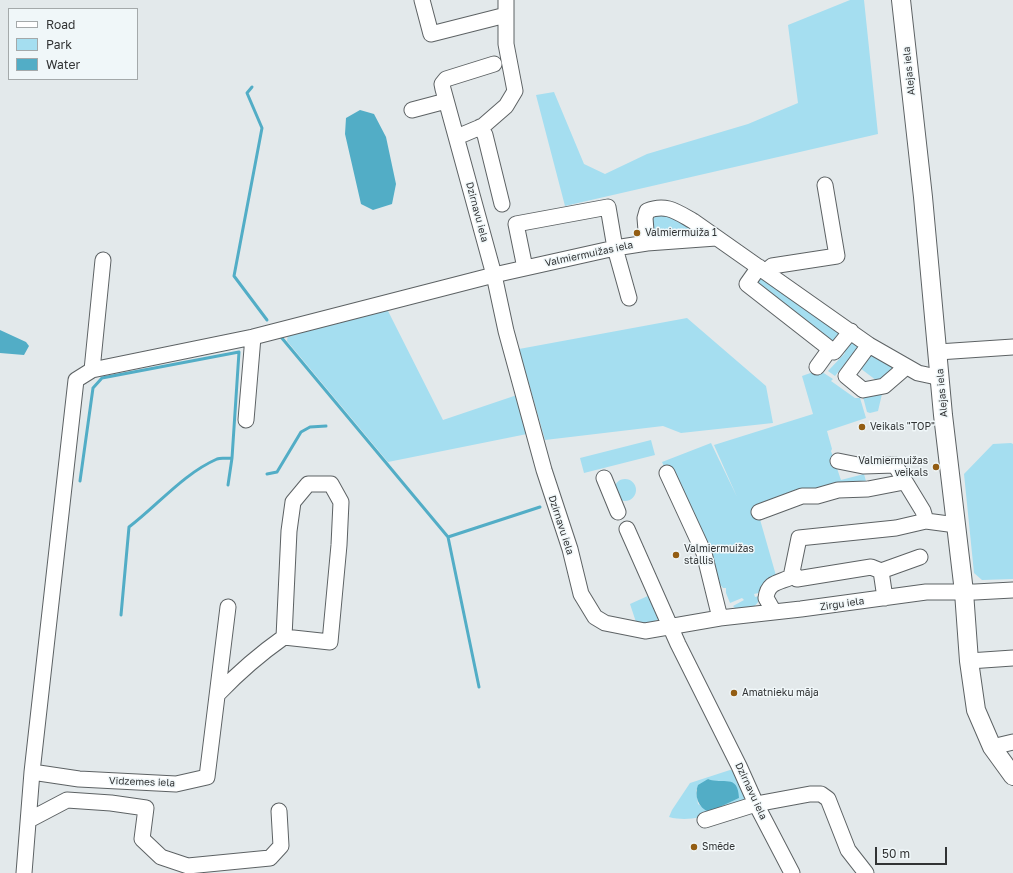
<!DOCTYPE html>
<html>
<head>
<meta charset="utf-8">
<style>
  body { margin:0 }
  #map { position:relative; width:1013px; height:873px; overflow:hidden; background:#e3e9eb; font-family:"Golos Text",sans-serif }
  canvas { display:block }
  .legend { position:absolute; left:8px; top:8px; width:130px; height:72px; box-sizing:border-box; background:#f0f7f9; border:1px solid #a4a9aa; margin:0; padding:5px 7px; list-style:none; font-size:12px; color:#313334 }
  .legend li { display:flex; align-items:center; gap:8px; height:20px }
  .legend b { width:20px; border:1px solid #a4a9aa }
  .scale { position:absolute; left:875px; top:847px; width:72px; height:18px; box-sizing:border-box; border:2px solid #313334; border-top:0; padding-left:5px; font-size:12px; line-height:14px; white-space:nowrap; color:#313334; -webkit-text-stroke:3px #f0f7f9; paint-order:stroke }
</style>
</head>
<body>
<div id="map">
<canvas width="1013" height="873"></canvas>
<ul class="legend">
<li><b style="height:5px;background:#fff"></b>Road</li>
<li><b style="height:11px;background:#a5def0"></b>Park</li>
<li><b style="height:11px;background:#52adc6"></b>Water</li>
</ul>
<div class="scale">50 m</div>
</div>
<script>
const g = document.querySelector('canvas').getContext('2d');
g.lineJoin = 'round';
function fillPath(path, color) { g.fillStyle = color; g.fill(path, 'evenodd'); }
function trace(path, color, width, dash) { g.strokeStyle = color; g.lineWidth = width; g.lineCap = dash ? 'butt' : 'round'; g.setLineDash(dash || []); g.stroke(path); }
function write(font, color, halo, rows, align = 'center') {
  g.font = font + ' "Golos Text",sans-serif'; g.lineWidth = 3; g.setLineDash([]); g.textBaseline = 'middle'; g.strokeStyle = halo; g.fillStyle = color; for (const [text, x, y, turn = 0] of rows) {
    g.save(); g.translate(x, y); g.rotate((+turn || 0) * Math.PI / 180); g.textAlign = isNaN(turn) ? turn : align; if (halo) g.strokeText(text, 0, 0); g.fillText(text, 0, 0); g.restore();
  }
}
const green = new Path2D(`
  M 850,0 L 864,0 L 878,134 L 565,206 L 536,95 L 554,92 L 584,164 L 605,174 L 647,154 L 748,124 L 798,103 L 788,25 Z
  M 659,215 L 674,218 L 697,231 L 696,234 L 661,236 L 655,235 L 651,223 L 653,218 Z
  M 757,276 L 845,333 L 833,346 L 755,289 Z
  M 386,307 L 443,420 L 517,395 L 527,434 L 388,462 L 287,341 L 288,333 Z
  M 687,318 L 766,386 L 773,423 L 681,433 L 663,426 L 545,440 L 519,349 Z
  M 851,342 L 861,344 L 835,376 L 828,371 L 845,353 L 842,349 Z
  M 869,352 L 895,367 L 881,384 L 860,368 Z
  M 819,370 L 833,379 L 831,381 L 855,398 L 860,398 L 866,418 L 827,431 L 832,449 L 831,451 L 841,480 L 864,474 L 867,485 L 757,509 L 777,579 L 763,592 L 754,594 L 755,597 L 759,596 L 760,600 L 752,609 L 736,609 L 733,606 L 744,600 L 742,598 L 730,603 L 726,593 L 726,588 L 723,588 L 715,579 L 662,462 L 711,443 L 737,497 L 714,445 L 813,414 L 802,376 Z
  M 882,394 L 878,411 L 870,413 L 867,412 L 863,397 Z
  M 651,440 L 655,455 L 584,473 L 580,458 Z
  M 1011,443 L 1013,444 L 1013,579 L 982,580 L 974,573 L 964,474 L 993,444 Z
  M614 490a11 11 0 1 1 22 0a11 11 0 1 1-22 0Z
  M 650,595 L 659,619 L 644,626 L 637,625 L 630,604 Z
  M 730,770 L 735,771 L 745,796 L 744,801 C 721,811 695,824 669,817 L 672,810 L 690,783 ZM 708,779 L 716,782 L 739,798 L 709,811 L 698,804 L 696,790 Z`);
const water = new Path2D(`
  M 360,110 L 374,114 L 386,137 L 396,184 L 392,204 L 373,210 L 361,204 L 345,134 L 346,118 Z
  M 0,330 L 26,342 L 29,346 L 24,355 L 0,353 Z
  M 708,779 C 723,785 738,773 739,798 L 709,812 C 698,808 694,795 698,785 Z`);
const stream = new Path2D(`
  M 252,87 L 247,93 L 262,128 L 234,276 L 267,320
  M 281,337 L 448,537 L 479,687
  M 267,474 L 277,472 L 301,432 L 310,427 L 326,426
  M 80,481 L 93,388 L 102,378 L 239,352 L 232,458 L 228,485
  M 448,537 L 540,507
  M 121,615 L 129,527 C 158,505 183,474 217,459 C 221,458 227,458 232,458`);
const minor = new Path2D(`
  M 422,0 L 431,34 L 506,15 L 506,44 L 515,91 L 506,106 L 483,126 L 457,137
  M 506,15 L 506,0
  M 494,64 L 446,79 L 442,84 L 443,89 L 494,275 L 506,331 L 544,470 L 570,549 L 581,594 L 595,617 L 605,623 L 645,631 L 720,618 L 801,609 L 926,592 L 975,592 L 1013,590
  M 412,110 L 446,101
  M 480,127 L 485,135 L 502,204
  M 647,243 L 645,218 L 647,211 C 666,203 677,212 693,221 L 869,345 L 918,373 L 932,376 L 940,375
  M 759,267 L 747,284 L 834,352 L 851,331
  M 525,268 L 516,224 L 608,207 L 615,248 L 629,298
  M 766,271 L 772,266 L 837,256 L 825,185
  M 869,345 L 846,376 L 863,390 L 884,386 L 906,367
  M 938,352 L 1013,347
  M 817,367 L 830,349
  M 92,370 L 103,260
  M 246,420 L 253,337
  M 838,461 L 863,466 L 895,465 L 923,511 L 926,521
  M 667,473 L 704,553 L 720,618
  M 604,478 L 618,512
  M 759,512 L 802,496 L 817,496 L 838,490 L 868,489 L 904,482
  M 627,529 L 678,644 L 739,766 L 756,804 L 792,873
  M 881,571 L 920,557
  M 885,598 L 881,571 L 871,567 L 797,579 L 792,572 L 799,538 L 896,528 L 926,521 L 956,525
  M 774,612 L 766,598 C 768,580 782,583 795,575
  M 969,661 L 1013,658
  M 219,693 C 239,672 260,654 284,637 L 289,531 L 293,502 L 308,484 L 331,484 L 341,502 L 339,545 L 330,642 L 284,637
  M 992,747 L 1013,742
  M 32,772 L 79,779 L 176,784 L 207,777 L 228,607
  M 29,820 L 67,800 L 111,803 L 146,808 L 142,839 L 161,857 L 188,866 L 270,858 L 281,846 L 279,811
  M 705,820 L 756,804 L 810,794 L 821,794 L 828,799 L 848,850 L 866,873
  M 24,873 L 32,772 L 76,380 L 92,370 L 253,337 L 494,275 L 615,248 L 647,243 L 716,238`);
const major = new Path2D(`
  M 901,0 L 923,197 L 943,415 L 964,592 L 969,661 L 976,710 L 992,747 L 1013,776`);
const markers = [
  [637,233,4,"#935d13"],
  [862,427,4,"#935d13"],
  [936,467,4,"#935d13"],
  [676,555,4,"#935d13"],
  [734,693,4,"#935d13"],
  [694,847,4,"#935d13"]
];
const streetNames = [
  ["Alejas iela",909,71,-96],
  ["Dzirnavu iela",477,212,75],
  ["Valmiermuižas iela",589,254,-12],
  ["Alejas iela",942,393,-95],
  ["Dzirnavu iela",561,525,72],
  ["Zirgu iela",842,604,-8],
  ["Vidzemes iela",142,782,2],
  ["Dzirnavu iela",751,791,65]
];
const poiNames = [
  ["Valmiermuiža 1",645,233],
  ["Veikals \"TOP\"",870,427],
  ["Valmiermuižas",928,461,"right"],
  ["veikals",928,473,"right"],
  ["Valmiermuižas",684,549],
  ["stallis",684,561],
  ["Amatnieku māja",742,693],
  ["Smēde",702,847]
];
fillPath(green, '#a5def0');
fillPath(water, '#52adc6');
trace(stream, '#52adc6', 3);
trace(minor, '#5d6264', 17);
trace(major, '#5d6264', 20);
trace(minor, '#fff', 15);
trace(major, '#fff', 18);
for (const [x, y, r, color] of markers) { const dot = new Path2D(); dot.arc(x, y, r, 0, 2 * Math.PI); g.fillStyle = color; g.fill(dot); trace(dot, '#f0f7f9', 1.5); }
write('10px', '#313334', '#f0f7f9', streetNames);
write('10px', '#313334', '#f0f7f9', poiNames, 'left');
</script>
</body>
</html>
